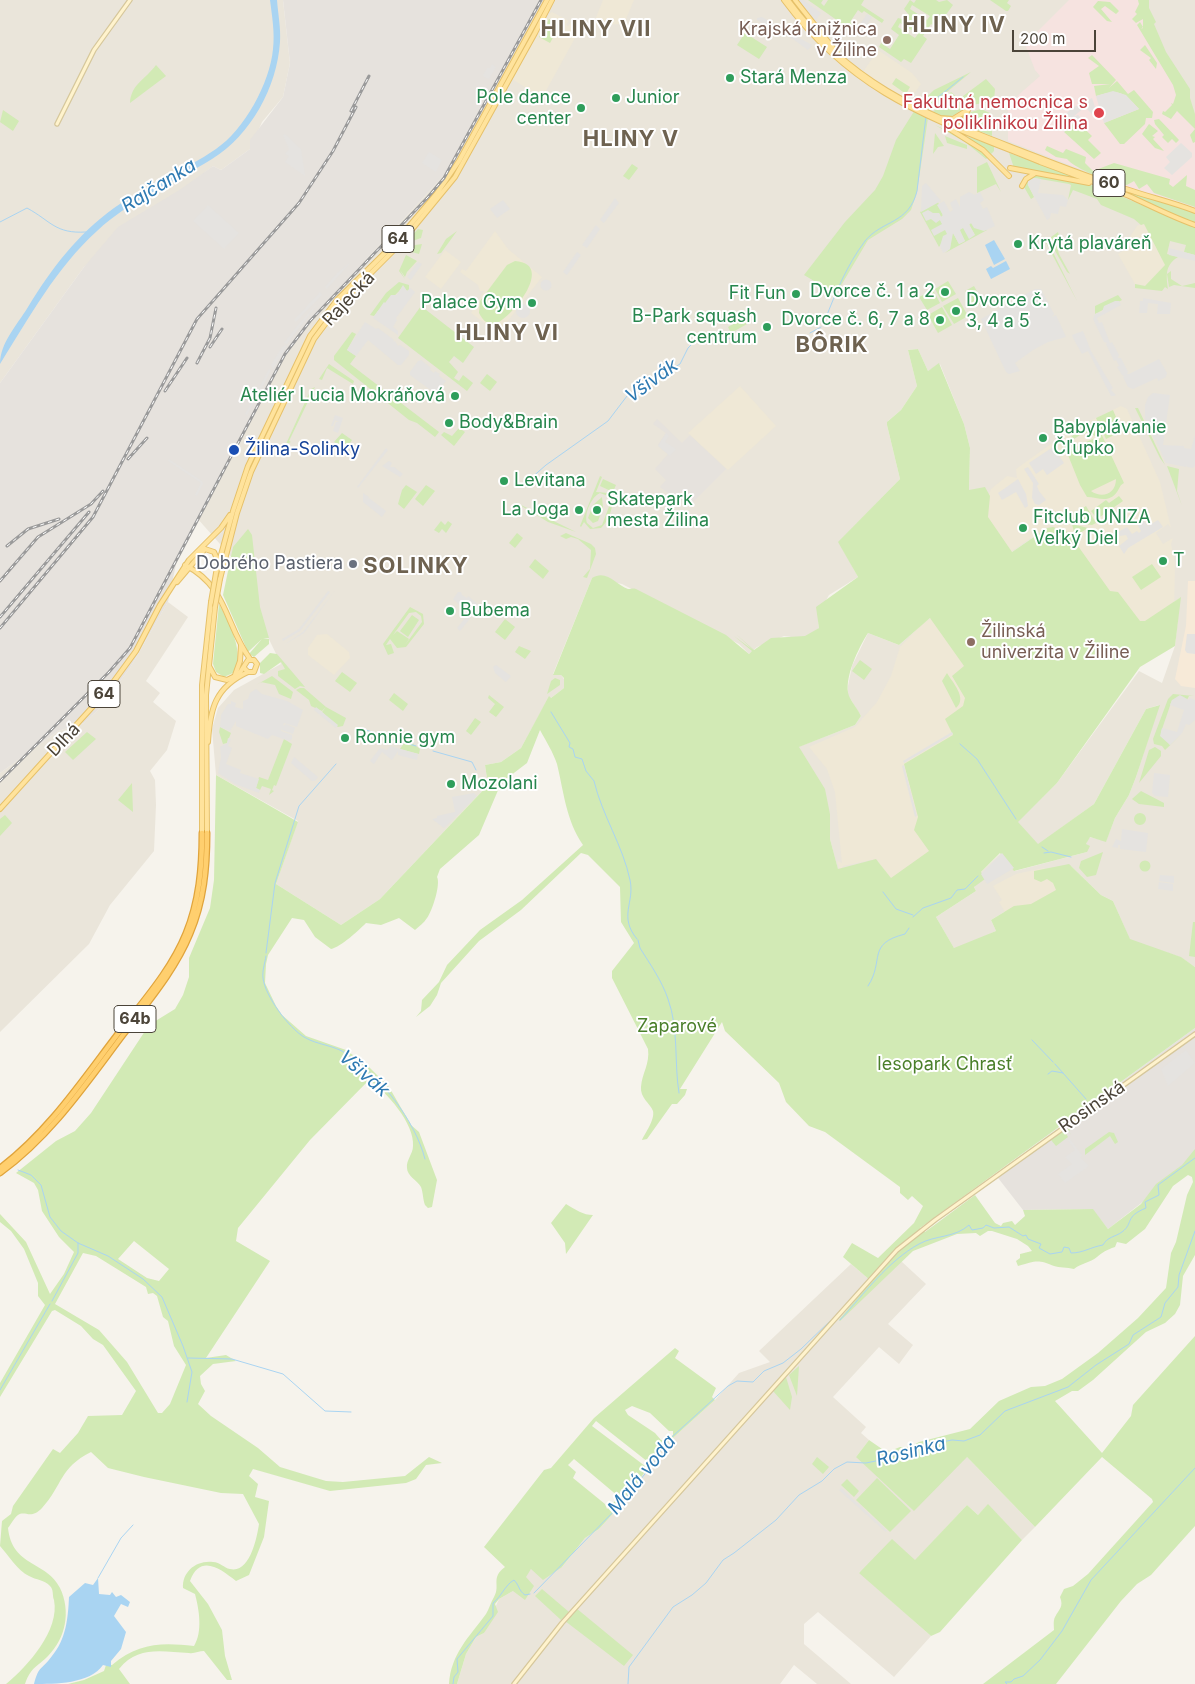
<!DOCTYPE html>
<html>
<head>
<meta charset="utf-8">
<style>
  body { margin:0 }
  #map { position:relative; width:1195px; height:1684px; overflow:hidden; background:#f6f3ec; font-family:Inter,sans-serif }
  canvas { display:block }
  .scale { position:absolute; left:1012px; top:30px; width:84px; height:22px; box-sizing:border-box; border:2px solid #4b4439; border-top:0; padding-left:6px; font-size:15px; line-height:18px; white-space:nowrap; color:#4b4439; -webkit-text-stroke:4px #fff; paint-order:stroke }
</style>
</head>
<body>
<div id="map">
<canvas width="1195" height="1684"></canvas>
<div class="scale">200 m</div>
</div>
<script>
const g = document.querySelector('canvas').getContext('2d');
g.lineJoin = 'round';
function fillPath(path, color) { g.fillStyle = color; g.fill(path, 'evenodd'); }
function trace(path, color, width, dash) { g.strokeStyle = color; g.lineWidth = width; g.lineCap = dash ? 'butt' : 'round'; g.setLineDash(dash || []); g.stroke(path); }
function write(font, color, halo, rows, align = 'center') {
  g.font = font + ' Inter,sans-serif'; g.lineWidth = 4; g.setLineDash([]); g.textBaseline = 'middle'; g.strokeStyle = halo; g.fillStyle = color; for (const [text, x, y, turn = 0] of rows) {
    g.save(); g.translate(x, y); g.rotate((+turn || 0) * Math.PI / 180); g.textAlign = isNaN(turn) ? turn : align; if (halo) g.strokeText(text, 0, 0); g.fillText(text, 0, 0); g.restore();
  }
}
const residential = new Path2D(`
  M 0,0 L 283,0 L 290,63 L 283,97 L 262,122 L 250,149 L 221,170 L 213,166 L 84,267 L 0,383 Z
  M 540,0 L 1195,0 L 1195,967 L 1180,957 L 1130,940 L 1113,901 L 1101,895 L 1071,866 L 1014,906 L 991,920 L 996,931 L 955,950 L 936,917 L 976,891 L 974,887 L 981,872 L 1001,853 L 1015,871 L 1087,852 L 1086,844 L 1089,837 L 1106,841 L 1115,818 L 1129,795 L 1136,777 L 1159,705 L 1146,709 L 1094,804 L 1038,845 L 1017,822 L 1057,783 L 1139,671 L 1162,683 L 1175,646 L 1180,598 L 1145,621 L 1047,528 L 1012,552 L 969,491 L 970,448 L 964,424 L 940,364 L 928,371 L 918,349 L 908,350 L 917,386 L 901,410 L 888,421 L 887,425 L 900,479 L 839,542 L 858,577 L 829,595 L 818,615 L 819,628 L 810,635 L 799,638 L 784,636 L 757,647 L 749,654 L 739,644 L 622,584 L 592,578 L 553,674 L 561,675 L 564,679 L 564,688 L 547,701 L 521,748 L 501,762 L 485,765 L 488,785 L 380,899 L 341,925 L 276,884 L 298,821 L 216,775 L 212,729 L 218,708 L 234,690 L 281,664 L 262,625 L 250,578 L 197,518 L 280,360 L 300,331 L 447,172 Z
  M 168,602 L 188,617 L 146,681 L 160,693 L 153,702 L 176,721 L 167,750 L 150,771 L 155,780 L 156,805 L 154,851 L 110,905 L 89,944 L 0,1032 L 0,773 L 58,731 L 84,723 L 98,710 L 130,668 Z
  M 930,618 L 964,666 L 929,851 L 838,870 L 830,839 L 830,814 L 798,747 L 855,725 L 861,716 L 848,695 L 848,686 L 852,666 L 868,633 L 899,645 Z
  M 901,1261 L 926,1284 L 888,1324 L 913,1345 L 899,1364 L 879,1347 L 833,1397 L 866,1427 L 861,1433 L 869,1440 L 856,1457 L 967,1457 L 1035,1527 L 1022,1540 L 988,1505 L 978,1515 L 967,1505 L 915,1561 L 859,1572 L 931,1636 L 894,1677 L 818,1612 L 804,1624 L 804,1644 L 851,1684 L 817,1684 L 794,1665 L 780,1684 L 457,1684 L 466,1654 L 476,1637 L 484,1633 L 499,1599 L 513,1591 L 531,1569 L 562,1567 L 585,1538 L 599,1529 L 620,1506 L 663,1447 L 715,1400 L 739,1373 L 770,1362 L 759,1351 L 851,1264 L 876,1285 Z`);
const commercial = new Path2D(`
  M 1188,581 L 1195,581 L 1195,688 L 1181,686 L 1175,679 L 1186,626 Z`);
const industrial = new Path2D(`
  M 283,0 L 540,0 L 447,172 L 300,331 L 280,360 L 178,555 L 168,602 L 130,668 L 98,710 L 84,723 L 58,731 L 0,773 L 0,383 L 84,267 L 118,227 L 181,189 L 213,166 L 221,170 L 250,149 L 250,140 L 283,97 L 290,63 Z
  M 657,419 L 682,443 L 690,435 L 726,469 L 693,502 L 681,491 L 675,498 L 660,487 L 666,480 L 655,469 L 668,454 L 658,445 L 666,433 L 653,424 Z
  M 1195,1028 L 1195,1161 L 1108,1229 L 1092,1209 L 1023,1210 L 995,1174 Z`);
const education = new Path2D(`
  M 603,0 L 634,0 L 624,24 L 593,25 Z
  M 552,12 L 569,21 L 566,25 L 568,26 L 571,22 L 580,29 L 542,98 L 512,79 L 549,14 Z
  M 878,50 L 912,73 L 921,84 L 909,101 L 863,72 Z
  M 1144,223 L 1171,262 L 1147,286 L 1135,284 L 1118,254 L 1126,249 L 1131,235 L 1137,226 Z
  M 495,231 L 508,249 L 542,277 L 500,331 L 495,331 L 471,313 L 484,291 L 480,291 L 478,285 L 460,272 L 462,269 L 466,271 Z
  M 445,250 L 461,262 L 441,289 L 425,277 Z
  M 740,386 L 776,426 L 728,470 L 688,433 Z
  M 1121,406 L 1127,409 L 1160,482 L 1171,528 L 1168,524 L 1156,533 L 1163,544 L 1173,538 L 1171,544 L 1175,564 L 1174,612 L 1139,667 L 1053,526 L 1047,527 L 1012,551 L 1026,592 L 970,751 L 944,848 L 891,879 L 876,859 L 843,866 L 840,872 L 837,861 L 842,863 L 835,792 L 827,769 L 809,747 L 855,727 L 877,702 L 891,676 L 900,647 L 921,625 L 935,615 L 991,489 L 1007,476 L 1017,478 L 1016,469 L 1069,431 Z
  M 327,634 L 349,652 L 350,658 L 334,675 L 308,655 L 308,648 L 317,635 Z
  M 1044,868 L 1060,894 L 1011,922 L 999,902 L 1002,900 L 993,886 L 1016,874 Z`);
const medical = new Path2D(`
  M 1069,0 L 1138,0 L 1145,26 L 1195,122 L 1195,209 L 1124,186 L 1008,141 L 1008,104 L 1040,76 L 1035,70 L 1025,44 Z`);
const green = new Path2D(`
  M 808,0 L 823,0 L 821,3 L 824,6 L 828,0 L 864,0 L 861,5 L 884,20 L 882,23 L 864,11 L 862,13 L 858,10 L 850,22 L 854,25 L 851,30 Z
  M 910,0 L 914,3 L 916,0 L 936,0 L 939,2 L 947,0 L 953,5 L 937,27 L 931,24 L 923,36 L 927,39 L 911,63 L 904,59 L 901,62 L 879,47 L 881,43 L 890,49 L 899,35 L 891,29 L 898,18 L 906,20 L 909,15 L 904,9 ZM 912,5 L 930,16 L 927,20 L 910,9 ZM 900,23 L 918,34 L 915,38 L 898,27 Z
  M 990,0 L 1009,0 L 1007,3 L 1011,6 L 1008,11 L 1006,11 Z
  M 1138,0 L 1149,0 L 1149,8 L 1156,22 L 1154,24 L 1166,52 L 1190,89 L 1190,98 L 1195,114 L 1195,142 L 1193,143 L 1190,135 L 1195,129 L 1177,111 L 1171,119 L 1162,114 L 1163,111 L 1165,112 L 1172,105 L 1171,103 L 1173,104 L 1176,95 L 1173,85 L 1137,25 L 1140,22 L 1143,27 L 1141,29 L 1143,28 L 1143,19 L 1136,23 L 1132,19 L 1137,14 L 1135,12 L 1139,4 Z
  M 1098,1 L 1110,2 L 1119,11 L 1116,14 L 1105,6 L 1101,9 L 1112,22 L 1107,21 L 1093,7 Z
  M 549,19 L 560,25 L 550,43 L 539,37 Z
  M 745,33 L 767,47 L 759,59 L 737,45 Z
  M 1145,45 L 1157,63 L 1156,69 L 1149,60 L 1151,58 L 1140,50 Z
  M 1092,55 L 1116,80 L 1109,88 L 1117,81 L 1128,94 L 1134,90 L 1153,112 L 1152,118 L 1146,118 L 1145,124 L 1124,144 L 1120,144 L 1104,123 L 1139,109 C 1123,91 1119,89 1096,96 L 1094,86 L 1110,84 L 1092,84 L 1089,73 L 1099,66 L 1088,58 Z
  M 156,65 L 166,76 L 130,103 C 131,84 146,79 156,65 Z
  M 971,72 L 941,97 L 929,111 L 917,192 L 911,210 L 902,219 L 868,240 L 836,294 L 804,275 L 845,222 L 875,190 L 883,176 L 896,140 L 918,105 L 934,90 Z
  M 896,78 L 910,87 L 906,94 L 892,84 Z
  M 986,79 L 995,89 L 994,101 C 986,103 978,103 970,106 C 952,113 954,123 933,112 L 951,92 L 959,99 Z
  M 981,109 L 992,114 L 992,136 L 974,129 L 966,122 L 968,113 Z
  M 3,110 L 19,121 L 13,131 L 0,122 Z
  M 1159,119 L 1179,140 L 1176,143 L 1172,139 L 1168,143 L 1162,137 L 1164,135 L 1155,124 L 1154,120 Z
  M 1076,121 L 1092,136 L 1088,140 L 1101,153 L 1094,159 L 1064,132 Z
  M 1149,124 L 1158,131 L 1152,136 L 1155,137 L 1153,139 L 1164,151 L 1155,148 L 1142,134 Z
  M 935,125 L 966,139 L 989,156 L 986,159 L 965,142 Z
  M 935,133 L 944,146 L 938,147 L 933,154 Z
  M 945,136 L 967,145 L 967,149 L 947,143 Z
  M 966,136 L 994,146 L 994,151 L 991,154 Z
  M 1047,146 L 1063,153 L 1066,149 L 1086,157 L 1085,163 L 1093,171 L 1114,163 L 1170,179 L 1169,184 L 1173,187 L 1187,175 L 1186,186 L 1195,190 L 1195,207 L 1154,193 L 1147,184 L 1139,189 L 1134,181 C 1132,182 1129,184 1127,185 C 1115,186 1074,168 1067,159 L 1056,157 L 1045,150 Z
  M 1009,153 L 1077,178 L 1014,168 Z
  M 987,162 L 1001,192 L 996,184 L 977,193 L 977,167 Z
  M 632,164 L 638,168 L 629,180 L 623,176 Z
  M 1063,168 L 1195,213 L 1195,224 Z
  M 1034,175 L 1096,186 L 1195,227 L 1195,255 L 1184,252 L 1186,245 L 1170,241 L 1167,254 L 1178,257 C 1165,265 1166,275 1168,289 L 1165,287 L 1162,291 L 1135,288 L 1135,284 L 1145,286 L 1165,265 L 1144,224 L 1141,225 L 1134,219 L 1101,205 L 1097,199 L 1073,190 L 1068,200 L 1071,185 L 1069,184 L 1034,178 L 1028,185 L 1034,197 L 1031,199 L 1024,187 L 1027,180 Z
  M 938,202 L 943,216 L 941,217 L 939,213 L 931,219 L 940,220 L 948,234 L 939,247 L 920,212 Z
  M 971,223 L 987,230 L 945,253 L 950,249 L 951,234 L 953,233 L 959,244 L 965,241 L 959,230 L 963,227 L 975,235 L 969,224 Z
  M 418,229 L 423,230 L 421,238 L 404,244 Z
  M 457,231 L 441,253 L 437,254 L 446,239 Z
  M 1058,232 L 1059,236 L 1055,240 L 1059,254 L 1070,274 L 1067,272 L 1050,242 L 1051,237 Z
  M 1048,242 L 1077,301 L 1046,243 Z
  M 422,244 L 419,254 L 408,251 L 415,245 Z
  M 406,255 L 417,261 L 407,272 L 405,277 L 400,270 L 405,279 L 399,271 Z
  M 515,261 C 558,264 507,323 494,324 C 487,325 482,319 479,313 L 480,301 L 507,265 Z
  M 1171,271 L 1171,279 L 1182,286 L 1195,283 L 1195,288 L 1174,285 L 1169,287 L 1167,274 Z
  M 948,281 L 956,294 L 942,302 L 935,289 Z
  M 399,282 L 409,285 L 409,290 L 407,291 L 403,286 C 394,299 383,303 374,316 L 370,315 L 386,293 Z
  M 974,286 L 983,302 L 974,307 L 965,291 Z
  M 933,290 L 940,303 L 927,310 L 919,297 Z
  M 1118,295 L 1122,300 L 1095,314 L 1095,306 Z
  M 958,298 L 968,316 L 954,324 L 943,306 Z
  M 421,306 L 474,347 L 463,363 L 454,356 L 449,362 L 458,372 L 454,378 L 459,381 L 463,375 L 473,383 L 467,391 L 398,338 Z
  M 942,307 L 952,325 L 938,333 L 928,315 Z
  M 744,318 L 747,324 L 731,333 L 728,327 Z
  M 352,332 L 356,334 L 347,350 L 356,356 L 350,364 L 439,432 L 435,437 L 417,423 L 409,420 L 334,360 L 334,356 Z
  M 918,349 L 928,371 L 939,363 L 964,424 L 970,448 L 969,490 L 985,487 L 990,496 L 988,517 L 1012,552 L 1047,528 L 1053,527 L 1068,532 L 1110,591 L 1118,592 L 1140,621 L 1145,621 L 1181,597 L 1175,646 L 1140,667 L 1057,783 L 1018,822 L 1038,844 L 1094,804 L 1146,709 L 1160,705 L 1136,777 L 1129,795 L 1115,818 L 1106,842 L 1090,837 L 1086,844 L 1090,846 L 1087,852 L 1014,871 L 1000,853 L 981,872 L 985,879 L 974,887 L 976,891 L 936,917 L 954,948 L 996,931 L 991,920 L 1014,906 L 1031,904 L 1056,890 L 1053,883 L 1047,879 L 1041,882 L 1034,879 L 1034,871 L 1069,864 L 1101,895 L 1113,901 L 1130,939 L 1181,957 L 1195,967 L 1195,1028 L 920,1228 L 925,1232 L 975,1195 L 995,1223 L 1001,1226 L 1003,1223 L 1012,1221 L 1015,1225 L 1025,1216 L 1023,1210 L 1093,1209 L 1108,1229 L 1141,1204 L 1156,1184 L 1182,1165 L 1195,1149 L 1195,1255 L 1183,1276 L 1180,1305 L 1175,1314 L 1165,1323 L 1146,1332 L 1093,1380 L 1078,1391 L 1072,1391 L 1055,1401 L 1102,1453 L 1131,1416 L 1133,1405 L 1195,1336 L 1195,1526 L 1151,1575 L 1137,1584 L 1121,1601 L 1056,1684 L 983,1684 L 1054,1630 C 1054,1626 1053,1621 1055,1617 C 1059,1609 1064,1607 1060,1597 L 1064,1589 L 1073,1586 L 1088,1574 L 1153,1502 L 1152,1499 L 1102,1457 L 1035,1527 L 967,1457 L 914,1511 L 856,1457 L 869,1440 L 882,1449 L 890,1451 L 900,1447 L 910,1447 L 919,1442 L 970,1429 L 999,1401 L 1031,1387 L 1045,1386 L 1062,1379 L 1098,1353 L 1138,1318 L 1166,1288 L 1171,1253 L 1176,1242 L 1187,1195 L 1193,1182 L 1192,1177 L 1188,1175 L 1173,1186 L 1145,1229 L 1126,1244 L 1117,1242 L 1115,1247 C 1106,1250 1103,1252 1097,1257 C 1090,1263 1081,1263 1074,1269 C 1067,1267 1059,1268 1054,1266 C 1038,1259 1035,1261 1018,1266 L 1016,1261 L 1020,1258 L 1020,1254 L 1032,1251 L 1028,1246 L 1017,1239 L 992,1231 L 988,1231 L 980,1236 L 976,1233 L 957,1234 L 913,1251 L 840,1321 L 839,1320 L 871,1281 L 843,1257 L 852,1243 L 878,1258 L 914,1223 L 923,1206 L 912,1196 L 908,1200 L 900,1193 L 900,1187 L 825,1132 L 809,1126 L 786,1102 L 779,1083 L 725,1031 L 722,1022 L 680,1089 L 687,1089 L 685,1095 L 677,1104 L 672,1104 L 647,1139 L 642,1140 C 645,1133 655,1120 653,1111 C 650,1103 640,1098 641,1087 C 642,1073 650,1064 648,1049 L 612,978 L 612,971 L 634,943 L 621,922 L 620,887 L 588,855 L 581,853 L 521,910 L 479,941 L 441,983 L 437,995 L 430,1006 L 416,1017 L 421,1011 L 422,1000 L 439,982 L 447,965 L 480,930 L 522,900 L 583,845 C 566,820 564,793 557,764 C 553,752 546,741 540,730 L 527,763 L 506,779 L 499,788 L 479,835 L 440,869 L 437,877 C 441,884 432,912 427,918 C 424,923 419,926 415,930 L 399,918 L 381,925 L 366,923 C 359,930 341,947 331,949 L 315,937 L 304,920 L 292,918 L 268,955 L 266,964 L 265,983 L 276,1006 L 282,1015 L 306,1036 L 346,1050 L 368,1066 L 389,1087 L 411,1125 L 419,1132 L 437,1180 L 432,1207 L 428,1208 L 425,1205 C 423,1200 423,1192 421,1187 C 417,1180 407,1176 407,1168 C 406,1160 413,1154 413,1146 C 415,1124 386,1091 369,1080 L 310,1140 L 238,1228 L 236,1241 L 270,1261 L 206,1358 L 226,1355 L 236,1361 L 213,1364 L 200,1376 L 201,1384 L 205,1391 L 198,1404 L 211,1416 L 258,1448 L 280,1467 L 326,1481 L 343,1482 L 405,1476 L 429,1457 L 442,1463 L 426,1465 L 416,1479 L 406,1483 L 330,1491 L 253,1469 L 249,1476 L 258,1484 L 255,1497 L 269,1501 L 264,1537 L 249,1575 L 236,1581 C 221,1569 200,1553 190,1581 L 208,1604 L 222,1630 L 225,1656 L 232,1680 L 227,1680 L 204,1651 C 199,1651 194,1654 189,1653 C 163,1652 138,1645 119,1669 L 130,1684 L 68,1684 L 84,1680 L 104,1671 L 106,1665 L 112,1665 C 138,1643 161,1642 194,1646 C 203,1632 199,1609 195,1594 L 183,1588 C 182,1572 196,1560 213,1562 C 220,1562 224,1568 230,1569 C 250,1574 257,1537 259,1524 L 243,1494 L 221,1493 L 144,1477 L 108,1468 L 91,1452 C 59,1468 63,1485 42,1508 C 31,1520 25,1510 18,1515 C 14,1518 11,1524 8,1528 C 12,1567 47,1561 60,1588 C 71,1611 66,1638 48,1656 C 37,1667 31,1667 25,1684 L 6,1684 C 28,1666 60,1630 54,1600 C 52,1595 54,1590 50,1586 C 45,1580 36,1580 29,1576 C 17,1570 9,1556 0,1546 L 2,1521 L 11,1514 L 13,1506 L 53,1449 L 60,1453 L 78,1433 L 88,1416 L 122,1415 L 136,1391 L 103,1345 L 93,1339 L 81,1326 L 55,1310 L 52,1311 L 0,1397 L 0,1383 L 45,1305 L 38,1296 L 38,1283 L 24,1249 L 11,1231 L 0,1222 L 0,1214 L 26,1242 L 50,1294 L 64,1274 L 74,1252 L 59,1237 L 42,1211 L 38,1190 L 34,1183 L 16,1173 L 56,1141 L 75,1131 L 91,1113 L 149,1025 L 175,1009 L 183,995 L 189,977 L 189,958 L 210,908 L 214,880 L 216,775 L 298,822 L 276,884 L 341,925 L 380,899 L 488,785 L 485,765 L 501,762 L 521,748 L 549,696 L 551,698 L 564,688 L 564,678 L 561,675 L 553,675 L 592,578 C 607,569 616,585 628,589 C 631,589 633,588 636,589 L 726,635 L 749,654 L 752,651 L 734,636 L 753,650 L 736,634 L 754,650 L 771,638 L 805,636 L 819,628 L 816,607 L 858,577 L 838,542 L 900,479 L 887,425 L 887,422 L 901,410 L 917,386 L 908,350 ZM 930,618 L 964,666 L 952,676 L 965,698 L 963,706 L 945,719 L 953,735 L 904,764 L 918,817 L 914,830 L 929,851 L 891,878 L 876,859 L 838,869 L 830,839 L 830,814 L 825,789 L 799,747 L 855,725 L 861,716 C 858,709 852,703 849,696 C 843,679 859,647 868,633 L 899,645 ZM 134,1241 L 169,1269 L 159,1281 L 147,1278 L 118,1259 ZM 83,1253 L 96,1256 L 146,1287 L 148,1294 L 153,1293 L 157,1296 L 163,1317 L 168,1321 L 174,1346 L 186,1365 L 170,1404 L 162,1413 L 158,1413 L 127,1362 L 99,1330 L 55,1304 Z
  M 329,364 L 354,381 L 353,384 L 327,368 L 322,380 L 319,379 Z
  M 487,374 L 497,382 L 490,391 L 480,383 Z
  M 315,387 L 289,441 L 291,442 L 286,444 L 311,389 Z
  M 1135,408 L 1138,408 L 1165,465 L 1160,458 Z
  M 1113,410 L 1122,431 L 1106,439 L 1096,418 Z
  M 459,428 L 465,432 L 454,446 L 441,435 L 444,432 L 452,436 Z
  M 1088,429 L 1100,431 L 1124,483 C 1119,486 1120,488 1117,492 C 1108,504 1098,497 1087,497 L 1080,485 L 1064,445 L 1076,432 ZM 1083,433 L 1091,434 L 1097,437 L 1071,449 L 1074,439 ZM 1116,479 C 1116,494 1102,499 1091,491 Z
  M 342,433 L 352,440 L 346,449 L 334,442 Z
  M 1167,466 L 1179,469 L 1177,491 L 1182,506 Z
  M 600,476 L 602,477 L 596,492 L 608,493 C 617,502 609,521 601,528 L 590,529 L 584,522 L 581,527 L 580,526 ZM 600,493 L 608,496 L 610,504 L 602,525 L 593,528 L 587,523 C 584,514 591,497 600,493 Z
  M 603,479 L 616,485 L 613,492 L 600,486 Z
  M 406,485 L 417,492 L 404,509 L 398,504 L 402,490 Z
  M 426,485 L 435,491 L 423,506 L 415,499 Z
  M 1119,496 L 1123,501 L 1097,519 L 1091,511 L 1106,500 L 1109,503 Z
  M 602,497 L 603,508 L 598,521 L 593,523 L 588,518 L 593,505 Z
  M 515,502 L 576,532 L 548,522 Z
  M 1086,506 L 1096,523 L 1092,525 L 1073,523 L 1073,518 L 1079,512 L 1082,514 L 1080,517 L 1084,517 L 1081,509 Z
  M 441,521 L 445,525 L 448,521 L 452,524 L 446,533 L 442,529 L 439,533 L 434,530 Z
  M 1072,524 L 1088,528 L 1075,536 Z
  M 248,529 L 252,535 L 260,607 L 269,638 L 263,639 L 269,639 L 269,644 L 254,657 L 249,654 L 262,639 L 248,652 L 223,595 L 233,547 Z
  M 517,533 L 523,538 L 515,548 L 509,543 Z
  M 566,533 L 591,544 L 595,548 L 596,554 L 587,578 L 583,577 L 590,569 L 591,550 L 578,539 L 571,537 L 566,539 L 560,536 Z
  M 535,559 L 549,571 L 543,579 L 529,567 Z
  M 1152,564 L 1161,577 L 1141,590 L 1132,577 Z
  M 219,604 C 229,623 246,653 233,673 L 224,677 L 216,672 L 213,664 Z
  M 410,607 L 423,614 L 424,624 L 406,647 L 397,648 L 390,639 L 386,645 L 391,644 L 394,653 L 388,655 L 383,644 ZM 416,612 L 421,616 L 422,622 L 405,645 L 409,639 L 397,631 L 393,635 L 409,613 Z
  M 412,615 L 419,620 L 408,637 L 400,631 Z
  M 505,619 L 515,627 L 505,640 L 495,632 Z
  M 519,646 L 531,651 L 525,659 L 515,652 Z
  M 270,653 L 277,654 L 305,687 L 300,686 L 295,689 L 278,676 L 278,671 L 285,669 L 281,662 L 264,674 L 260,673 L 260,663 Z
  M 860,660 L 872,669 L 864,680 L 852,671 Z
  M 342,672 L 357,683 L 350,692 L 335,681 Z
  M 947,673 C 952,682 968,698 956,708 L 942,681 Z
  M 272,676 L 293,692 L 291,699 L 279,694 L 275,685 L 261,682 L 256,685 Z
  M 555,678 L 560,680 L 560,685 L 547,694 L 551,681 Z
  M 300,688 L 304,688 L 326,707 L 322,711 L 311,706 L 309,700 L 296,690 Z
  M 394,693 L 408,704 L 403,711 L 389,700 Z
  M 1173,694 L 1194,696 L 1189,696 L 1187,700 L 1172,700 L 1161,732 L 1170,745 L 1181,735 L 1165,750 L 1162,746 L 1154,744 L 1153,739 L 1168,699 Z
  M 489,695 L 504,707 L 496,717 L 489,712 L 495,704 L 488,698 Z
  M 326,707 L 346,718 L 343,726 L 338,727 L 322,712 Z
  M 475,718 L 481,722 L 471,735 L 466,731 Z
  M 220,727 L 231,733 L 227,743 L 223,744 L 219,732 Z
  M 87,732 L 96,739 L 73,760 L 65,752 Z
  M 390,736 L 412,743 L 420,749 L 419,754 L 400,749 L 404,743 L 387,738 L 381,743 Z
  M 284,739 L 292,744 L 276,786 L 274,785 L 272,790 L 274,791 L 269,795 L 271,789 L 262,786 L 260,790 L 256,788 L 259,777 L 268,780 Z
  M 1155,747 L 1161,751 L 1161,756 L 1139,783 L 1149,750 Z
  M 132,783 L 133,812 L 118,800 Z
  M 1141,791 L 1164,803 L 1164,807 L 1139,804 L 1132,799 Z
  M1134 819a6 6 0 1 1 12 0a6 6 0 1 1-12 0Z
  M 5,815 L 12,823 L 0,836 L 0,819 Z
  M 1103,852 L 1096,875 L 1087,877 L 1079,868 L 1081,861 Z
  M1139.5 866a5.5 5.5 0 1 1 11 0a5.5 5.5 0 1 1-11 0Z
  M 1193,922 L 1195,922 L 1195,957 L 1189,956 Z
  M 1093,1108 L 1097,1110 L 1082,1121 L 1079,1120 L 1079,1122 L 1069,1131 L 1071,1135 L 1068,1130 L 1069,1126 Z
  M 1061,1132 L 1065,1132 L 1068,1137 L 1056,1146 L 1051,1140 L 1001,1175 Z
  M 1109,1132 L 1114,1133 L 1118,1142 L 1115,1144 L 1110,1136 L 1085,1155 L 1085,1149 Z
  M 566,1204 C 576,1210 583,1215 593,1215 L 566,1254 L 565,1243 L 551,1223 Z
  M 675,1348 L 679,1351 L 675,1358 L 716,1388 L 712,1397 L 715,1400 L 663,1447 L 620,1506 L 599,1529 L 585,1538 L 562,1567 L 543,1580 L 531,1569 L 526,1577 L 534,1586 L 525,1600 L 513,1591 L 499,1599 L 495,1604 L 498,1612 L 484,1633 L 476,1637 L 466,1654 L 457,1684 L 449,1684 C 451,1654 469,1637 486,1614 C 489,1609 491,1602 494,1597 C 501,1585 490,1578 505,1567 L 484,1547 L 544,1470 L 551,1468 L 594,1418 ZM 632,1406 L 650,1413 L 669,1431 L 673,1431 L 673,1435 L 665,1440 L 661,1440 L 655,1433 L 628,1415 L 625,1410 ZM 596,1421 L 648,1462 L 645,1466 L 592,1426 ZM 574,1459 L 619,1497 L 607,1509 L 605,1504 L 573,1478 L 576,1472 L 568,1465 Z
  M 799,1366 L 797,1396 L 789,1375 Z
  M 786,1377 L 792,1397 L 790,1410 L 773,1391 Z
  M 817,1457 L 829,1467 L 823,1474 L 812,1464 Z
  M 877,1478 L 911,1511 L 890,1532 L 856,1500 Z
  M 847,1479 L 859,1491 L 854,1497 L 841,1485 Z
  M 988,1504 L 1022,1540 L 940,1632 L 931,1636 L 859,1573 L 892,1539 L 915,1560 L 967,1505 L 978,1515 Z
  M 542,1589 L 569,1612 L 561,1620 L 535,1596 Z
  M 576,1608 L 633,1655 L 624,1666 L 565,1621 Z`);
const parking = new Path2D(`
  M 797,0 L 803,0 L 821,13 L 814,23 Z
  M 867,14 L 872,17 L 862,33 L 857,29 Z
  M 762,17 L 812,45 L 808,50 L 786,34 L 777,32 L 757,20 L 757,18 Z
  M 492,64 L 496,67 L 489,79 L 484,77 L 483,75 L 487,68 L 490,68 Z
  M 1113,91 L 1126,95 L 1139,109 L 1104,123 L 1096,96 Z
  M 1092,98 L 1097,113 L 1095,117 L 1085,107 L 1073,117 L 1078,115 L 1087,124 L 1083,128 L 1076,121 L 1064,132 L 1059,121 L 1072,108 Z
  M 285,134 L 301,149 L 305,176 L 285,162 L 289,156 L 285,154 L 289,149 L 283,135 Z
  M 1181,143 L 1192,153 L 1192,157 L 1172,175 L 1164,168 L 1170,162 L 1166,157 Z
  M 429,152 L 442,160 L 436,172 L 422,163 Z
  M 1034,178 L 1041,179 L 1038,193 L 1063,195 L 1068,200 L 1066,207 L 1060,206 L 1058,214 L 1051,213 L 1050,218 L 1047,220 L 1028,185 L 1028,181 Z
  M 926,183 L 941,201 L 921,212 L 922,186 Z
  M 969,192 L 975,195 L 980,192 L 984,200 L 980,203 L 983,209 L 987,207 L 995,226 L 984,231 L 974,228 L 971,223 L 969,225 L 975,235 L 969,239 L 963,228 L 960,230 L 965,241 L 959,244 L 953,233 L 950,249 L 943,253 L 940,246 L 943,236 L 947,234 L 945,230 L 934,236 L 931,230 L 942,224 L 940,220 L 936,223 L 931,219 L 926,221 L 922,213 L 928,210 L 933,213 L 939,213 L 941,217 L 943,215 L 937,205 L 944,201 L 950,212 L 953,210 L 950,203 L 956,199 L 960,207 L 960,197 Z
  M 615,198 L 619,203 L 604,223 L 600,220 Z
  M 503,200 L 510,209 L 497,218 L 490,209 Z
  M 208,205 L 239,233 L 224,249 L 193,221 Z
  M 596,225 L 600,229 L 587,248 L 582,245 Z
  M 1169,248 L 1195,255 L 1195,261 L 1169,255 Z
  M 577,252 L 581,255 L 567,275 L 563,272 Z
  M 351,262 L 327,289 L 325,287 L 337,273 Z
  M 418,262 L 422,264 L 411,280 L 407,277 Z
  M540.5 285a5.5 5.5 0 1 1 11 0a5.5 5.5 0 1 1-11 0Z
  M 403,285 L 407,291 L 410,288 L 415,292 L 396,318 L 397,320 L 393,327 L 398,331 L 398,335 L 373,318 L 384,302 L 385,303 L 391,295 L 397,295 Z
  M 1035,289 L 1041,289 L 1054,314 L 1052,317 L 1056,315 L 1066,337 L 1048,342 L 1033,350 L 1015,363 L 1020,371 L 1009,374 L 1006,372 L 981,319 Z
  M 320,292 L 322,295 L 296,322 L 294,320 Z
  M 1143,298 L 1171,303 L 1170,314 L 1157,314 L 1158,304 L 1148,303 L 1147,313 L 1139,313 L 1140,301 L 1143,301 Z
  M 1115,301 L 1119,301 L 1121,305 L 1097,318 L 1099,323 L 1102,322 L 1110,343 L 1112,342 L 1119,355 L 1118,358 L 1121,358 L 1128,372 L 1127,374 L 1129,374 L 1159,359 L 1167,373 L 1166,377 L 1158,381 L 1157,378 L 1133,389 L 1128,387 L 1123,377 L 1124,376 L 1122,375 L 1117,367 L 1119,366 L 1116,360 L 1114,361 L 1106,344 L 1107,343 L 1104,342 L 1093,319 L 1095,314 L 1102,312 L 1104,306 Z
  M 318,303 L 287,344 L 284,343 L 297,326 Z
  M516 311a7 7 0 1 1 14 0a7 7 0 1 1-14 0Z
  M 365,322 L 376,329 L 378,328 L 394,340 L 393,342 L 395,341 L 398,346 L 400,345 L 409,351 L 409,355 L 401,365 L 398,365 L 368,340 L 356,356 L 347,350 Z
  M 1083,331 L 1091,351 L 1113,388 L 1111,390 L 1116,395 L 1114,396 L 1111,396 L 1088,351 L 1082,354 L 1073,338 L 1072,335 Z
  M 285,345 L 287,346 L 273,370 L 271,365 L 282,347 Z
  M 421,360 L 431,368 L 430,370 L 434,373 L 435,371 L 440,374 L 439,376 L 446,381 L 436,394 L 410,375 L 410,372 L 418,361 Z
  M 269,369 L 271,370 L 265,382 L 247,415 L 245,414 Z
  M 1153,393 L 1170,395 L 1163,445 L 1184,446 L 1184,448 L 1191,449 L 1195,435 L 1195,466 L 1193,468 L 1187,467 L 1187,465 L 1186,467 L 1166,463 L 1156,441 L 1158,440 L 1155,440 L 1145,419 L 1145,405 L 1148,397 Z
  M 335,415 L 343,418 L 338,433 L 333,431 L 336,422 L 339,422 L 335,420 L 333,426 L 331,426 Z
  M 666,433 L 669,436 L 665,442 L 676,449 L 670,456 L 658,446 Z
  M 1053,447 L 1064,463 L 1047,475 L 1043,469 L 1036,474 L 1029,463 Z
  M 386,448 L 388,450 L 358,488 L 357,487 Z
  M 169,459 L 202,481 L 203,484 L 197,496 L 195,495 L 201,483 L 168,461 Z
  M 389,461 L 392,463 L 390,467 L 394,467 L 403,474 L 400,477 L 382,466 Z
  M 1028,467 L 1039,484 L 1037,486 L 1039,491 L 1046,500 L 1039,505 L 1035,504 L 1032,498 L 1033,483 L 1024,469 Z
  M 1018,479 L 1026,494 L 1028,506 L 1025,508 L 1016,492 L 1002,500 L 998,493 Z
  M 363,493 L 369,497 L 367,500 L 369,498 L 386,511 L 382,517 L 363,502 Z
  M 1143,520 L 1148,526 L 1158,520 L 1163,527 L 1128,548 L 1124,554 L 1119,546 L 1128,539 L 1126,535 L 1120,536 L 1118,532 L 1127,527 L 1132,534 L 1137,531 L 1139,533 L 1141,531 L 1137,524 Z
  M 336,589 L 304,633 L 284,645 L 303,632 Z
  M 328,591 L 330,592 L 300,631 L 283,641 L 282,639 L 299,629 Z
  M 458,592 L 461,592 L 462,595 L 467,598 L 468,596 L 480,606 L 460,631 L 457,628 L 469,613 L 453,599 Z
  M 1187,634 L 1195,634 L 1195,654 L 1187,653 L 1185,650 Z
  M 496,665 L 511,676 L 506,682 L 495,673 L 493,667 Z
  M 256,689 L 262,694 L 287,701 L 303,710 L 297,727 L 284,723 L 283,726 L 286,724 L 295,728 L 293,734 L 282,730 L 282,728 L 281,731 L 292,735 L 292,739 L 289,741 L 272,735 L 268,739 L 236,726 L 236,721 L 230,731 L 220,727 L 221,715 L 228,704 L 231,704 L 231,701 L 236,703 L 235,707 L 243,709 L 243,701 L 248,699 L 250,693 Z
  M 1180,695 L 1189,700 L 1190,698 L 1195,700 L 1195,720 L 1189,725 L 1186,724 L 1182,733 L 1170,745 L 1160,736 L 1162,728 L 1177,732 L 1184,710 L 1170,705 L 1172,700 Z
  M 316,707 L 338,725 L 336,728 L 314,710 Z
  M 952,732 L 953,734 L 904,763 L 903,761 Z
  M 228,738 L 231,739 L 228,746 L 232,748 L 226,764 L 241,770 L 240,773 L 259,779 L 256,788 L 260,790 L 259,793 L 235,784 L 218,773 L 221,757 L 220,747 L 227,743 Z
  M 390,746 L 418,754 L 417,760 L 398,755 L 398,751 L 392,760 L 382,752 L 374,764 L 370,761 L 380,748 L 387,750 Z
  M 294,757 L 318,777 L 315,781 L 312,781 L 291,763 Z
  M 904,765 L 917,816 L 915,817 L 902,766 Z
  M 1154,773 L 1170,775 L 1168,797 L 1155,796 L 1152,793 Z
  M 474,793 L 477,796 L 444,828 L 432,819 L 437,818 L 437,816 L 455,812 L 452,797 Z
  M 1122,829 L 1148,833 L 1146,852 L 1120,849 L 1120,845 L 1118,845 L 1118,848 L 1112,847 L 1116,839 L 1121,841 Z
  M 1002,853 L 1014,868 L 987,884 L 981,874 Z
  M 1160,875 L 1174,876 L 1174,883 L 1159,881 Z
  M 1159,882 L 1173,884 L 1173,891 L 1158,889 Z
  M 1186,1050 L 1195,1063 L 1168,1086 L 1161,1069 Z
  M 1070,1139 L 1082,1155 L 1080,1157 L 1089,1166 L 1065,1183 L 1058,1174 L 1072,1164 L 1065,1157 L 1075,1150 L 1068,1140 Z
  M 841,1488 L 887,1531 L 886,1532 L 839,1490 Z`);
const water = new Path2D(`
  M 270,0 L 277,0 C 278,14 281,28 280,42 C 277,87 251,135 212,159 C 173,183 130,200 97,231 C 56,268 29,318 0,364 C 0,343 17,325 28,307 C 51,269 78,234 114,208 C 146,185 184,171 216,149 C 244,130 270,83 273,49 C 275,33 272,16 270,0 Z
  M 994,240 L 1005,259 L 994,265 L 985,245 Z
  M 1006,261 L 1010,269 L 991,279 L 986,269 L 991,266 L 993,268 Z
  M 98,1578 L 99,1594 L 110,1595 L 112,1592 L 116,1597 L 121,1595 L 130,1602 L 128,1607 L 121,1604 L 114,1616 L 126,1632 L 121,1649 L 111,1661 L 111,1667 L 103,1665 C 90,1684 55,1684 34,1684 C 39,1665 41,1671 52,1656 C 66,1639 68,1619 69,1597 L 85,1583 L 93,1585 Z`);
const stream = new Path2D(`
  M 928,110 L 937,98 L 963,77
  M 0,222 L 27,208 C 51,221 55,234 86,232
  M 825,320 C 836,292 847,265 865,241 C 882,220 909,224 917,191 L 926,116
  M 810,333 L 821,327
  M 521,487 L 546,465 L 608,421 L 627,396 L 680,364 L 688,348 L 694,342 L 711,336 L 745,341
  M 551,712 L 570,743 L 569,747 L 573,749 L 575,757 L 582,759 L 586,771 L 594,781 C 602,815 623,846 630,880 C 635,903 618,916 637,939
  M 366,730 L 378,734
  M 390,739 L 416,746
  M 960,744 L 977,759 L 1016,819
  M 433,751 L 472,762 L 476,770
  M 1042,847 L 1048,851
  M 1044,853 L 1051,852 L 1071,857
  M 883,892 L 896,909 L 913,915
  M 913,917 L 923,908 L 951,898 L 957,890 L 965,889 L 978,876
  M 638,940 L 640,948 C 650,964 662,981 668,999 C 679,1029 674,1063 679,1093
  M 266,953 L 275,883 L 299,806 L 336,764
  M 266,956 C 265,963 262,971 263,978 C 265,996 289,1028 304,1037 C 317,1045 334,1045 347,1054 C 380,1076 415,1120 425,1159
  M 868,986 C 885,960 866,944 905,934 L 909,928
  M 1032,1040 L 1053,1062
  M 1055,1064 L 1086,1099
  M 1048,1074 L 1052,1071 L 1063,1073
  M 18,1170 L 31,1175 L 41,1185 L 50,1217 L 61,1231 L 78,1243 L 108,1256 L 143,1279 L 162,1297 L 183,1346 L 192,1372 L 187,1402
  M 52,1301 L 78,1253 L 78,1243
  M 840,1320 C 864,1294 888,1261 919,1244 C 935,1235 955,1238 969,1225 L 972,1230 L 983,1228 L 986,1225 L 994,1228 L 1009,1227 L 1023,1236 L 1026,1235 L 1028,1239 L 1041,1244 L 1039,1248 L 1050,1254 L 1062,1252 L 1064,1247 L 1069,1248 L 1071,1253 C 1083,1253 1091,1247 1103,1245 C 1107,1237 1115,1237 1122,1232 C 1134,1223 1124,1217 1146,1208 L 1145,1202 L 1159,1195 L 1158,1185 L 1195,1158
  M 188,1358 L 232,1359 L 283,1374 L 325,1411 L 351,1412
  M 0,1390 L 50,1304
  M 98,1578 L 121,1538 L 133,1525
  M 534,1593 L 616,1509 L 654,1463 L 663,1445 L 728,1386 L 737,1381 L 753,1382 L 764,1371 L 783,1363 L 801,1349 L 830,1321
  M 453,1684 L 454,1677 L 458,1672 L 457,1659 L 493,1616 L 493,1603 C 501,1597 505,1585 514,1580 C 519,1585 519,1591 525,1595 L 530,1594
  M 628,1684 L 629,1667 L 673,1607 L 692,1595 L 706,1583 L 723,1560 L 734,1553 L 776,1520 L 799,1495 L 822,1481 L 834,1469 L 847,1462 L 866,1463 L 885,1459 L 927,1445 L 952,1440 L 964,1441 L 980,1435 L 1005,1411 L 1068,1387 L 1096,1365 L 1129,1344 L 1133,1335 L 1161,1317 L 1165,1303 L 1178,1287 L 1179,1275 L 1195,1231
  M 1007,1684 L 1005,1682 L 1011,1682 L 1014,1679 L 1023,1676 L 1040,1660 L 1062,1631 L 1091,1580 L 1195,1468`);
const secondary = new Path2D(`
  M 57,124 L 94,50 L 130,0
  M 514,1684 L 562,1623 L 897,1250 L 935,1220 L 1195,1034`);
const primary = new Path2D(`
  M 784,0 C 856,97 934,119 1040,162 C 1070,173 1100,184 1129,196 C 1151,206 1172,217 1195,225
  M 788,0 C 848,82 918,111 1009,146 C 1048,161 1087,177 1126,189 C 1149,197 1172,202 1195,211
  M 795,0 L 837,53
  M 968,110 C 962,119 965,126 974,131
  M 940,118 L 953,119 L 966,111
  M 948,128 L 983,150 L 1009,176
  M 1010,168 L 1089,183
  M 1022,186 L 1026,179 L 1034,174
  M 185,565 C 228,587 225,625 250,659
  M 216,573 L 233,511 L 248,466 L 310,336 L 337,300 L 395,243 L 437,193 L 459,161 L 547,0
  M 220,579 L 237,513 L 251,472 L 314,339 L 341,303 L 400,244 L 455,177 L 535,33 L 552,0
  M 177,582 L 205,549 L 214,552 L 218,561
  M 209,666 L 215,677 L 227,680 L 239,674 L 248,660 L 254,660 L 257,664 L 254,672 L 248,672 L 244,668
  M 235,675 L 240,661 L 241,645
  M 208,742 C 210,709 215,687 248,672
  M 0,809 L 106,692 L 136,651 L 160,605 L 189,560 L 221,528 L 230,515
  M 202,833 L 202,685 L 211,602
  M 207,833 L 206,695 L 215,607`);
const highway = new Path2D(`
  M 0,1168 C 49,1131 83,1079 120,1031 C 144,1000 171,970 186,933 C 199,901 202,868 202,833
  M 0,1173 C 51,1136 86,1084 123,1035 C 147,1003 175,971 190,934 C 204,901 207,868 207,833`);
const rail = new Path2D(`
  M 351,111 L 369,76
  M 210,347 L 222,329
  M 197,363 L 210,338 L 216,308
  M 165,391 L 187,358
  M 128,459 L 147,438
  M 7,546 L 28,529 L 59,519
  M 0,581 L 38,537 L 91,504 L 103,491
  M 0,617 L 89,512
  M 0,628 L 93,517 L 197,319 L 299,203 L 333,151 L 356,107
  M 0,781 L 109,672 L 130,648 L 285,354 L 310,321 L 428,197 L 444,178 L 541,0`);
const primaryBridge = new Path2D(`
  M 211,602 L 216,573
  M 215,607 L 220,579`);
const markers = [
  [887,40,5,"#8d6e63"],
  [730,78,5,"#2e9e5b"],
  [616,98,5,"#2e9e5b"],
  [581,108,5,"#2e9e5b"],
  [1099,113,6,"#e0444e"],
  [1018,244,5,"#2e9e5b"],
  [945,292,5,"#2e9e5b"],
  [796,294,5,"#2e9e5b"],
  [532,303,5,"#2e9e5b"],
  [956,311,5,"#2e9e5b"],
  [940,320,5,"#2e9e5b"],
  [767,327,5,"#2e9e5b"],
  [455,396,5,"#2e9e5b"],
  [449,423,5,"#2e9e5b"],
  [1043,438,5,"#2e9e5b"],
  [234,450,6,"#1a4fb4"],
  [504,481,5,"#2e9e5b"],
  [579,510,5,"#2e9e5b"],
  [597,510,5,"#2e9e5b"],
  [1023,528,5,"#2e9e5b"],
  [1163,561,5,"#2e9e5b"],
  [353,564,5,"#6b7280"],
  [450,611,5,"#2e9e5b"],
  [971,642,5,"#8d6e63"],
  [345,738,5,"#2e9e5b"],
  [451,784,5,"#2e9e5b"]
];
const shields = [
  [1109,183,32],
  [398,239,32],
  [104,694,32],
  [135,1019,42]
];
const shieldNames = [
  ["60",1109,183],
  ["64",398,239],
  ["64",104,694],
  ["64b",135,1019]
];
const educationNames = [
  ["Krajská knižnica",877,30],
  ["v Žiline",877,51],
  ["Žilinská",981,632,"left"],
  ["univerzita v Žiline",981,653,"left"]
];
const leisureNames = [
  ["Stará Menza",740,78],
  ["Pole dance",571,98,"right"],
  ["center",571,119,"right"],
  ["Junior",626,98],
  ["Krytá plaváreň",1028,244],
  ["Dvorce č. 1 a 2",935,292,"right"],
  ["Fit Fun",786,294,"right"],
  ["Dvorce č.",966,301],
  ["3, 4 a 5",966,322],
  ["Palace Gym",522,303,"right"],
  ["B-Park squash",757,317,"right"],
  ["centrum",757,338,"right"],
  ["Dvorce č. 6, 7 a 8",930,320,"right"],
  ["Ateliér Lucia Mokráňová",445,396,"right"],
  ["Body&Brain",459,423],
  ["Babyplávanie",1053,428],
  ["Čľupko",1053,449],
  ["Levitana",514,481],
  ["Skatepark",607,500],
  ["mesta Žilina",607,521],
  ["La Joga",569,510,"right"],
  ["Fitclub UNIZA",1033,518],
  ["Veľký Diel",1033,539],
  ["T",1173,561],
  ["Bubema",460,611],
  ["Ronnie gym",355,738],
  ["Mozolani",461,784]
];
const healthNames = [
  ["Fakultná nemocnica s",1088,103],
  ["poliklinikou Žilina",1088,124]
];
const streetNames = [
  ["Rajecká",349,299,-47],
  ["Dlhá",64,740,-46],
  ["Rosinská",1092,1107,-35]
];
const transitNames = [
  ["Žilina-Solinky",245,450]
];
const worshipNames = [
  ["Dobrého Pastiera",343,564]
];
const parkNames = [
  ["Zaparové",677,1027],
  ["lesopark Chrasť",945,1065]
];
const waterNames = [
  ["Rajčanka",159,186,-32],
  ["Všivák",652,381,-36],
  ["Všivák",364,1074,41],
  ["Rosinka",911,1452,-14],
  ["Malá voda",642,1475,-51]
];
const districtNames = [
  ["HLINY IV",954,25],
  ["HLINY VII",596,29],
  ["HLINY V",631,139],
  ["HLINY VI",507,333],
  ["BÔRIK",832,345],
  ["SOLINKY",416,566]
];
fillPath(residential, '#eae5da');
fillPath(commercial, '#f7ead8');
fillPath(industrial, '#e6e2dd');
fillPath(education, '#efe8d6');
fillPath(medical, '#f6e3e0');
fillPath(green, '#d2eab5');
fillPath(parking, '#e5e3e0');
fillPath(water, '#a9d4f2');
trace(stream, '#a9d4f2', 1);
trace(secondary, '#d6c79b', 5.5);
trace(primary, '#e6c16a', 6);
trace(highway, '#e0a43c', 7);
trace(secondary, '#fff3cd', 3);
trace(primary, '#ffe39c', 4);
trace(highway, '#ffcf6e', 4.5);
trace(rail, '#9a9a9a', 3);
trace(rail, '#fff', 1, [4]);
trace(primaryBridge, '#e6c16a', 6, []);
trace(primaryBridge, '#ffe39c', 4);
for (const [x, y, r, color] of markers) { const dot = new Path2D(); dot.arc(x, y, r, 0, 2 * Math.PI); g.fillStyle = color; g.fill(dot); trace(dot, '#fff', 2); }
for (const [x, y, w] of shields) { const box = new Path2D(); box.roundRect(x - w / 2, y - 13.5, w, 27, 4); g.fillStyle = '#fff'; g.fill(box); trace(box, '#4b4439', 1); }
write('bold 16px', '#4b4439', null, shieldNames);
write('18px', '#785e54', '#fff', educationNames, 'right');
write('18px', '#27864d', '#fff', leisureNames, 'left');
write('18px', '#be3a42', '#fff', healthNames, 'right');
write('18px', '#4b4439', '#fff', streetNames);
write('18px', '#164399', '#fff', transitNames, 'left');
write('18px', '#5b616d', '#fff', worshipNames, 'right');
write('18px', '#4a7f2a', '#fff', parkNames);
write('italic 19px', '#2e7ab2', '#fff', waterNames);
g.letterSpacing = '1px';
write('bold 22px', '#6e6250', '#fff', districtNames);
g.letterSpacing = '0px';
</script>
</body>
</html>
